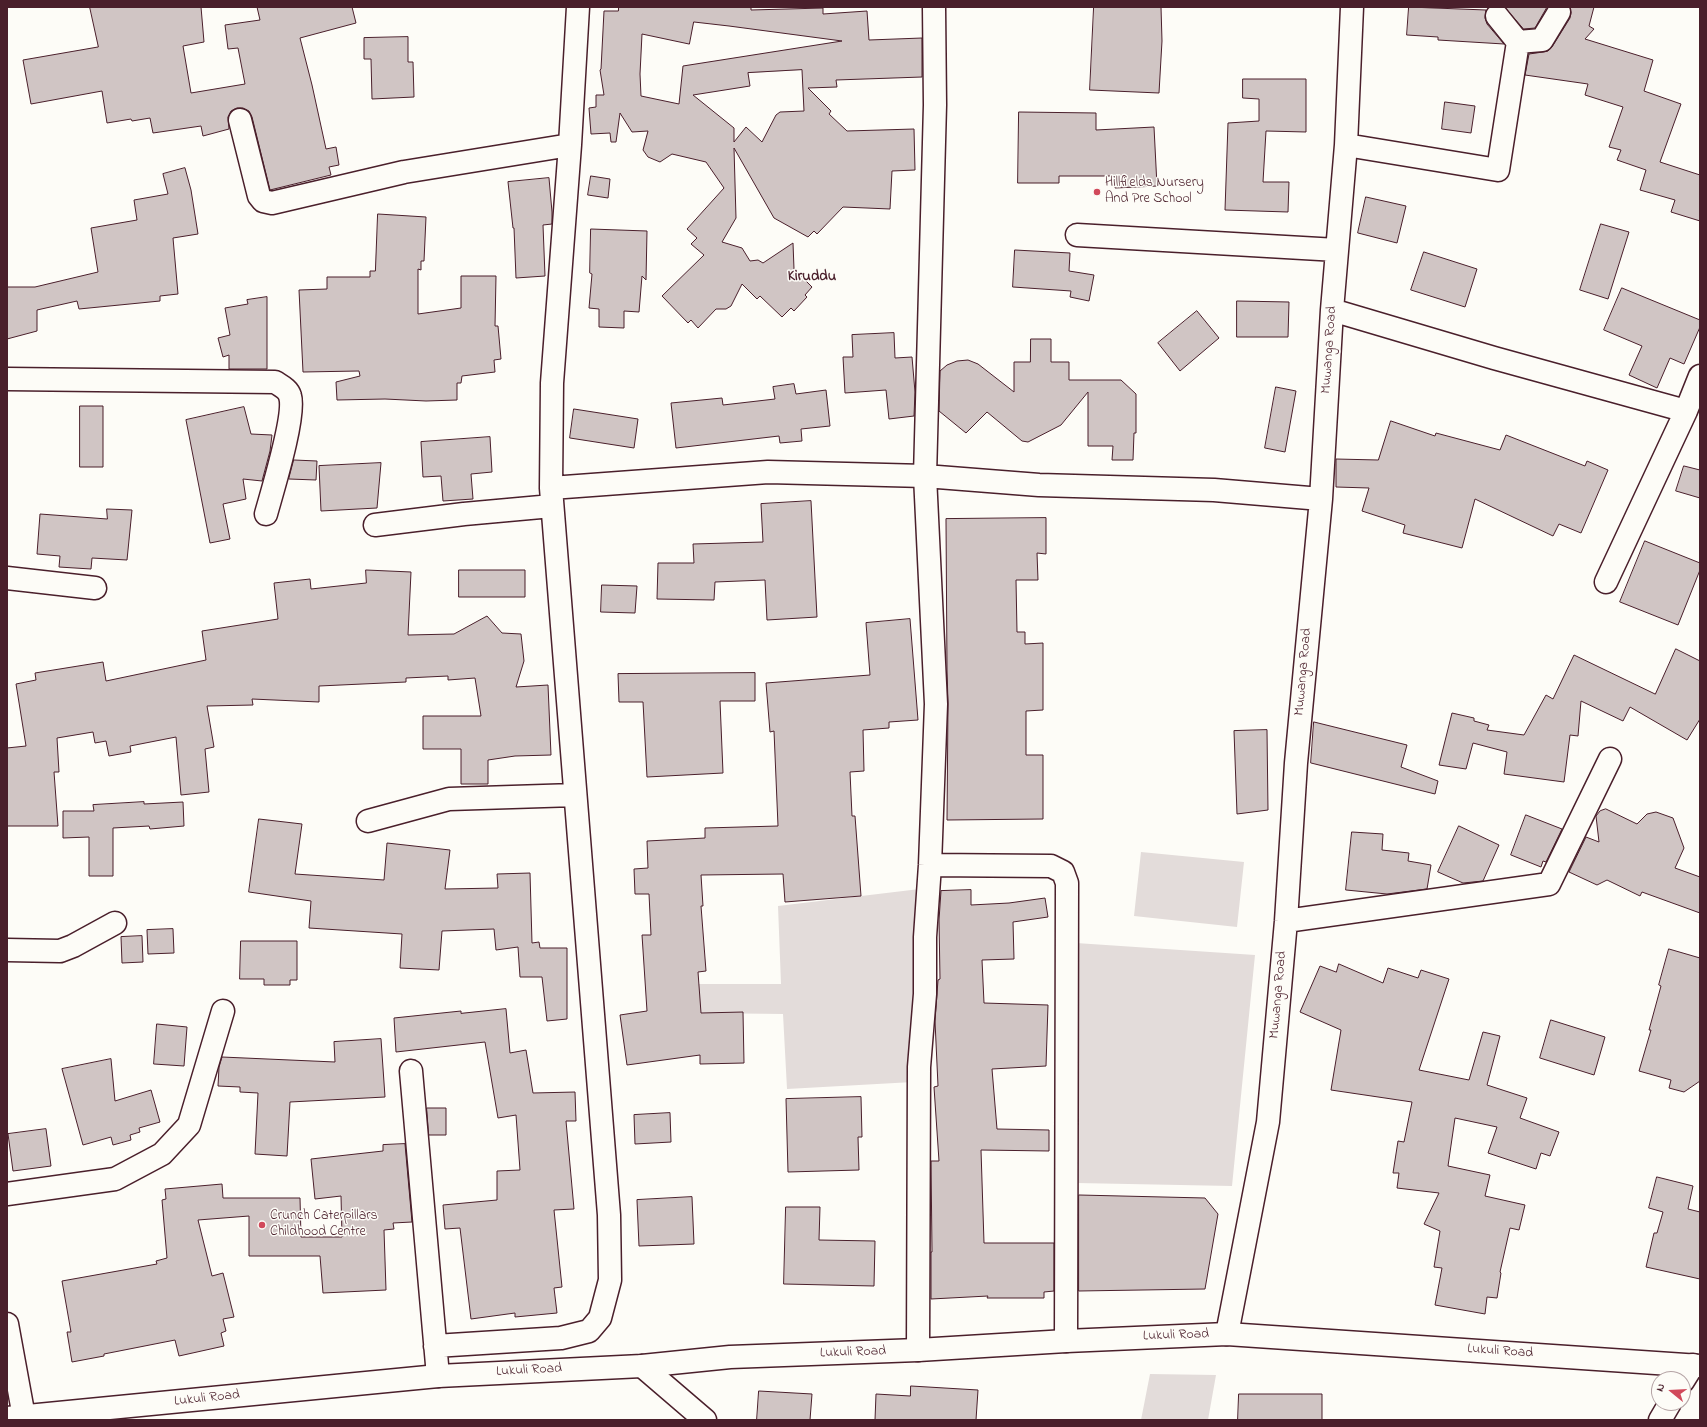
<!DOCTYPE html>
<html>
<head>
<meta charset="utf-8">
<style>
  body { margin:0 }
  #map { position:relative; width:1707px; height:1427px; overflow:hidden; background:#fdfcf7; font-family:"Indie Flower",sans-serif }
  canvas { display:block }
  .frame { position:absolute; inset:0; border:8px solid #4a1f2b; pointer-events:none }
  .north { position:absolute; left:1651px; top:1371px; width:40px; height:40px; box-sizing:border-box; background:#fdfcf7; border:1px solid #b5a4a5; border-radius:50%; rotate:288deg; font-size:11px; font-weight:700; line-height:16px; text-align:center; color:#4a1f2b }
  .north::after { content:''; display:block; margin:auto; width:14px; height:18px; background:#d1495b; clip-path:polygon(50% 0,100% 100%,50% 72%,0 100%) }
</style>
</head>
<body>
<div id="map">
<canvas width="1707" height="1427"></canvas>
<div class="frame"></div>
<div class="north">N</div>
</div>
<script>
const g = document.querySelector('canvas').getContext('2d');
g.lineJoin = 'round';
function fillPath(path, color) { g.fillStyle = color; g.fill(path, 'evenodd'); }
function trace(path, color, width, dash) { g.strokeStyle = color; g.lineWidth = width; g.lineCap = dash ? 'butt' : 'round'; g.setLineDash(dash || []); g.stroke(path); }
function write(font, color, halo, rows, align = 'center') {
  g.font = font + ' "Indie Flower",sans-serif'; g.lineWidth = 3; g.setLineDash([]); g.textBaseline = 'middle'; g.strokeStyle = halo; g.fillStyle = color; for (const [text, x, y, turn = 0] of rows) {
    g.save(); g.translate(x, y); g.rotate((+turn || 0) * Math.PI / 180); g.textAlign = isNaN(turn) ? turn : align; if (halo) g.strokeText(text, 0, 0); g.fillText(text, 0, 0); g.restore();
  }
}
const green = new Path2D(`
  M 1141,852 L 1244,862 L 1237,927 L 1134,916 Z
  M 928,888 L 913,1082 L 787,1089 L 783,1014 L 699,1013 L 696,984 L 781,984 L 778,906 Z
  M 1076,943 L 1255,955 L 1232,1186 L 1077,1183 Z
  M 1150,1374 L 1216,1375 L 1208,1420 L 1141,1420 Z`);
const building = new Path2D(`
  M 90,7 L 201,7 L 204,42 L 183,46 L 191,93 L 245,84 L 238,48 L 228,49 L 225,25 L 260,20 L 257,7 L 352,7 L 356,23 L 300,38 L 312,85 L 326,149 L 336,147 L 339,165 L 329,167 L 331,175 L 270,190 L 252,117 L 249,111 L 243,108 L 237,108 L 231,111 L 228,117 L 229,129 L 203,136 L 201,126 L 153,133 L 150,118 L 132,121 L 131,119 L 107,123 L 102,91 L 31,104 L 23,60 L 98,47 Z
  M 619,7 L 751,7 L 751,10 L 823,8 L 823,14 L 867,11 L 869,40 L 922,38 L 922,77 L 836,80 L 837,87 L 808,88 L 831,111 L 829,114 L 847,131 L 914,129 L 915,170 L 892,171 L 890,209 L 843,207 L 817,234 L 814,231 L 808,237 L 774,218 L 734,148 L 736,218 L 722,242 L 742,248 L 750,261 L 758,260 L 763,263 L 793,243 L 794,269 L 812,287 L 805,295 L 807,297 L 794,311 L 791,308 L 782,317 L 760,296 L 757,299 L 742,284 L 731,306 L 726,309 L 716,309 L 698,328 L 691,320 L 688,323 L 662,296 L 704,255 L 691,244 L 697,238 L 687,229 L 724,188 L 706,162 L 672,154 L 660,162 L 648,157 L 643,150 L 648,131 L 632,132 L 620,113 L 616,142 L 611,142 L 610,133 L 591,134 L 589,108 L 596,107 L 596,95 L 604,95 L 600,70 L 601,69 L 604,11 L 618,11 ZM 694,22 L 729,26 L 842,41 L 683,66 L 679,104 L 641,96 L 640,74 L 642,34 L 689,44 ZM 802,70 L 804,111 L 780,112 L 776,115 L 762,142 L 746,127 L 734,142 L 734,128 L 693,95 L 750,86 L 748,73 Z
  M 1094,7 L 1161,7 L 1162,41 L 1159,93 L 1090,90 Z
  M 1409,7 L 1486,10 L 1485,18 L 1487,24 L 1504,44 L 1438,40 L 1438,37 L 1407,35 Z
  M 1505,7 L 1547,7 L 1535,28 L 1524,29 Z
  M 1570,7 L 1594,7 L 1589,26 L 1594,29 L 1585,39 L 1653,60 L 1644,91 L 1681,104 L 1660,162 L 1700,175 L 1700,221 L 1671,212 L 1675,200 L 1640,190 L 1646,170 L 1617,160 L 1621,150 L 1609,147 L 1623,107 L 1585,95 L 1588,84 L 1525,75 L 1529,54 L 1543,52 L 1548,51 L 1552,47 L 1570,18 L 1571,13 Z
  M 408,37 L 408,62 L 413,62 L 414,97 L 372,99 L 371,59 L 364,59 L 364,38 Z
  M 1243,79 L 1306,79 L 1306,132 L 1266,131 L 1263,182 L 1289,182 L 1288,212 L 1225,210 L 1228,123 L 1259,121 L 1259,99 L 1243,98 Z
  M 1445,102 L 1475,106 L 1471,133 L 1442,129 Z
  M 1019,112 L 1096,113 L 1096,130 L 1154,127 L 1157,186 L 1115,188 L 1114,176 L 1059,176 L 1059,183 L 1018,183 Z
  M 185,168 L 191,190 L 198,234 L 173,238 L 178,294 L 160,296 L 160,301 L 79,309 L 77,301 L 37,310 L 37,331 L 7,339 L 7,287 L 35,287 L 98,272 L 91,228 L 137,220 L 134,200 L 168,194 L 163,174 Z
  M 591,176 L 610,179 L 608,198 L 588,195 Z
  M 549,178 L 552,212 L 552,224 L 543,225 L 545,276 L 516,278 L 514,228 L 513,228 L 508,182 Z
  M 1366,197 L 1406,206 L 1397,243 L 1358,233 Z
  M 378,214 L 426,217 L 424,261 L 421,261 L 421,270 L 418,269 L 418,314 L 461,308 L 461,276 L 496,276 L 495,326 L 498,326 L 501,359 L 494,360 L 495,372 L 462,376 L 461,383 L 457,383 L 457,400 L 426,401 L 385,399 L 337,400 L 336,382 L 360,376 L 359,371 L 303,372 L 299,290 L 327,289 L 327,277 L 370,277 L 370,271 L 375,271 Z
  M 1601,224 L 1629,232 L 1608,299 L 1580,290 Z
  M 591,229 L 647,231 L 646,280 L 642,276 L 639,312 L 624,311 L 624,328 L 599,327 L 599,309 L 589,308 L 592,274 L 590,273 Z
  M 1015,250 L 1070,253 L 1069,271 L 1094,275 L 1089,301 L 1070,297 L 1071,291 L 1013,287 Z
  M 1424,252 L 1477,269 L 1465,307 L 1411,290 Z
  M 1622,288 L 1700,320 L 1700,327 L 1684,364 L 1670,358 L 1657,388 L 1629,375 L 1642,346 L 1604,330 Z
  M 267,297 L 267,369 L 229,369 L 229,355 L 223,357 L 218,338 L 230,335 L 225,308 L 248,304 L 247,300 Z
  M 1237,301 L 1289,302 L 1288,337 L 1237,337 Z
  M 1197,311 L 1219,338 L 1180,371 L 1158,343 Z
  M 894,333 L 895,358 L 912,357 L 915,392 L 914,416 L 889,419 L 886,390 L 845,393 L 843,357 L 853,357 L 852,335 Z
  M 1031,339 L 1051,339 L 1051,362 L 1069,362 L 1069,380 L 1121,380 L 1136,394 L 1136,433 L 1134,433 L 1133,460 L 1112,460 L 1113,446 L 1088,446 L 1088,392 L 1061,425 L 1028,442 L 1022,441 L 987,412 L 966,433 L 939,411 L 940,371 L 947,365 L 957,361 L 968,360 L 978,364 L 1014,392 L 1014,362 L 1030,362 Z
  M 794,384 L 796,394 L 826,390 L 830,426 L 801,429 L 802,441 L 780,443 L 779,436 L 676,448 L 671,403 L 722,398 L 723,405 L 775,399 L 773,387 Z
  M 1276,387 L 1296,391 L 1285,452 L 1265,448 Z
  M 80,406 L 103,406 L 103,467 L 80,467 Z
  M 244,407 L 251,434 L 272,435 L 270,451 L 262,481 L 243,479 L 246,499 L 223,504 L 230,539 L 210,543 L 186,420 Z
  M 574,409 L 638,419 L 634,448 L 570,438 Z
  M 1391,421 L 1435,436 L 1436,433 L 1500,450 L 1506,435 L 1585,466 L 1587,461 L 1608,470 L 1581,533 L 1559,524 L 1553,536 L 1475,499 L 1462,548 L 1403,533 L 1405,525 L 1362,511 L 1369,488 L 1336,487 L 1336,459 L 1378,460 Z
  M 490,437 L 492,472 L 471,474 L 473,499 L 443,501 L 441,476 L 423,477 L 421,442 Z
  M 294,460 L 317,461 L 316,480 L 289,479 Z
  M 381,463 L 377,508 L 321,511 L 319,466 Z
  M 1684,466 L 1700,470 L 1700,498 L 1676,491 Z
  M 811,501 L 817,617 L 767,620 L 765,580 L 715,582 L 714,600 L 657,599 L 658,563 L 694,563 L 693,544 L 763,542 L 761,504 Z
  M 107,509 L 132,510 L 127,560 L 92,558 L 91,569 L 59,567 L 60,556 L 37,554 L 40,514 L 107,519 Z
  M 1046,518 L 1046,554 L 1037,553 L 1038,580 L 1016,580 L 1017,632 L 1025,632 L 1025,644 L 1043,643 L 1043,710 L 1026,711 L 1026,755 L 1043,755 L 1043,819 L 947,820 L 948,703 L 947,670 L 946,519 Z
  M 1645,541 L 1700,563 L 1700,570 L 1678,625 L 1620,602 Z
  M 366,570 L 411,572 L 408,635 L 454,634 L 487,616 L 502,633 L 521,634 L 524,661 L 516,687 L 548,685 L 551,755 L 515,756 L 488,760 L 488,784 L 461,784 L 461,749 L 423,749 L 423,716 L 481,716 L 475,678 L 448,680 L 448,676 L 406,678 L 406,682 L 319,686 L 319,702 L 252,699 L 253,705 L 207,706 L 214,747 L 205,749 L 209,792 L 181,795 L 176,737 L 130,746 L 131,752 L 109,756 L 106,741 L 95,743 L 93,732 L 57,738 L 59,772 L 54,772 L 58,826 L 7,826 L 7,748 L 26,746 L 16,684 L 36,680 L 35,673 L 103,662 L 106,681 L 206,660 L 202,631 L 278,619 L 274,583 L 310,579 L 311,589 L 366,583 Z
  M 459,570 L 525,570 L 525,597 L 459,597 Z
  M 602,585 L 637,586 L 635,613 L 601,612 Z
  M 910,619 L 918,720 L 889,722 L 889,728 L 863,730 L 864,771 L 850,772 L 852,816 L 855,816 L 861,896 L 785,902 L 783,874 L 701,875 L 703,906 L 701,906 L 706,971 L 698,972 L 701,1013 L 743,1012 L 744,1063 L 700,1064 L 700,1055 L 627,1065 L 620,1015 L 647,1011 L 642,935 L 651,935 L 649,894 L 635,894 L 634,869 L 648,868 L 647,841 L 705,838 L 705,828 L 778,826 L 774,731 L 770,732 L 766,683 L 870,675 L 866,623 Z
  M 1676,649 L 1700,661 L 1700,719 L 1687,740 L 1630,707 L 1623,721 L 1581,701 L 1578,736 L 1570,735 L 1564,782 L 1504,774 L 1507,752 L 1473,743 L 1466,769 L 1439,765 L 1452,713 L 1474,718 L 1474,721 L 1489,725 L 1487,730 L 1524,735 L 1546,695 L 1553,699 L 1574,655 L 1655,694 Z
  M 755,673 L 755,701 L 720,701 L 723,773 L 647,777 L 643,702 L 619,702 L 618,674 Z
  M 1314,722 L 1407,745 L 1401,767 L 1438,781 L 1435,794 L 1311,763 Z
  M 1267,730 L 1268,810 L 1237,814 L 1234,731 Z
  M 144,802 L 144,804 L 183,802 L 184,826 L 150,829 L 149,826 L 113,828 L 113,876 L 89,876 L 89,837 L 63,838 L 63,811 L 94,811 L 93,805 Z
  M 1606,809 L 1637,824 L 1647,814 L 1656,812 L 1673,818 L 1684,848 L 1675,868 L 1700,877 L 1700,913 L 1642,892 L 1640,896 L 1607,880 L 1597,885 L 1569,872 L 1586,837 L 1599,842 L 1596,816 L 1600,811 Z
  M 1526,815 L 1562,829 L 1546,862 L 1543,861 L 1541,867 L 1511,855 Z
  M 259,819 L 302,824 L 295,874 L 384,880 L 387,843 L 450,850 L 445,889 L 498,888 L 497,874 L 530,873 L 532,943 L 539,942 L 540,948 L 567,948 L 567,1019 L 547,1021 L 542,977 L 520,977 L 518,947 L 496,950 L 494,929 L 442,931 L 439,970 L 400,968 L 402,934 L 309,928 L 311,901 L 249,892 Z
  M 1459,826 L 1499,845 L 1483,881 L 1463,883 L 1438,872 Z
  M 1352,832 L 1383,834 L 1382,850 L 1409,853 L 1408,861 L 1431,865 L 1427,889 L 1387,894 L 1346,890 Z
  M 971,890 L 971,905 L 1009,903 L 1045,898 L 1048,917 L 1013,922 L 1014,959 L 982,960 L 984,1003 L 1048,1005 L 1046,1066 L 992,1069 L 997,1129 L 1049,1130 L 1049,1151 L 981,1150 L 984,1243 L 1054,1243 L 1054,1291 L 1044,1292 L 1044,1298 L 987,1298 L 988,1296 L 931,1299 L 931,1252 L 932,1252 L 931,1161 L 939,1161 L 934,1087 L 938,1086 L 935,1021 L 938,980 L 940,979 L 939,920 L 941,891 Z
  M 173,929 L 174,953 L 148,954 L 147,930 Z
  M 142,936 L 143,962 L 122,963 L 121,937 Z
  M 241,941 L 297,941 L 297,980 L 290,980 L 290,985 L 264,985 L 264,979 L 240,979 Z
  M 1669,949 L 1700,958 L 1700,1081 L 1684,1092 L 1669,1088 L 1671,1080 L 1639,1071 L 1651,1030 L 1649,1030 L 1661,986 L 1659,985 Z
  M 1339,964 L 1383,983 L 1388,968 L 1418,978 L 1421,970 L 1449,979 L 1419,1070 L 1469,1080 L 1483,1032 L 1500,1036 L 1487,1085 L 1527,1098 L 1520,1118 L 1559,1132 L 1550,1156 L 1541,1153 L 1536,1169 L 1488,1153 L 1497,1127 L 1455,1118 L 1448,1166 L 1490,1175 L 1485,1196 L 1525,1205 L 1519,1230 L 1510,1228 L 1500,1272 L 1501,1273 L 1497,1298 L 1487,1297 L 1485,1314 L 1435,1305 L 1442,1268 L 1434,1267 L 1440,1231 L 1424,1224 L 1439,1193 L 1397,1188 L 1399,1173 L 1393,1173 L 1398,1141 L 1404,1142 L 1412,1102 L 1331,1090 L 1341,1030 L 1300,1012 L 1320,966 L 1336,972 Z
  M 506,1009 L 510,1053 L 526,1050 L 533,1093 L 575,1092 L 576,1121 L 566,1121 L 574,1209 L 554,1210 L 562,1287 L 554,1288 L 557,1313 L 515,1317 L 515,1313 L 471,1319 L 460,1228 L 445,1229 L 443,1205 L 497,1200 L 497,1171 L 520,1170 L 516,1115 L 498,1118 L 485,1042 L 396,1052 L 394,1018 L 461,1011 L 461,1013 Z
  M 1551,1020 L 1605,1037 L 1594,1075 L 1540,1058 Z
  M 157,1024 L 187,1027 L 184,1066 L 154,1064 Z
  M 381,1039 L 385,1097 L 290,1102 L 287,1156 L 255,1154 L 258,1093 L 240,1092 L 240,1087 L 218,1086 L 219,1067 L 222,1057 L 335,1062 L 334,1042 Z
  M 111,1059 L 115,1101 L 151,1090 L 160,1122 L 139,1128 L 140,1132 L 130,1135 L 131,1140 L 113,1145 L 111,1137 L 83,1145 L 62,1069 Z
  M 861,1097 L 862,1137 L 858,1137 L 859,1170 L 788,1172 L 786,1099 Z
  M 427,1108 L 446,1108 L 446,1135 L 429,1135 Z
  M 670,1113 L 671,1142 L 635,1144 L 634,1115 Z
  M 46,1129 L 51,1166 L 13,1171 L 8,1134 Z
  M 405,1144 L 412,1222 L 393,1223 L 394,1229 L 384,1230 L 386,1290 L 323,1293 L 320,1256 L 249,1256 L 249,1216 L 198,1220 L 212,1276 L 223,1273 L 234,1317 L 223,1319 L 226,1331 L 221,1333 L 224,1346 L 179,1356 L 175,1340 L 104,1354 L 104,1356 L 72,1362 L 67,1332 L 71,1332 L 62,1281 L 157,1264 L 156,1261 L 167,1258 L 162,1200 L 166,1199 L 165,1189 L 222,1184 L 223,1198 L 300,1198 L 301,1237 L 342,1237 L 341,1196 L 315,1199 L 311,1159 L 383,1151 L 383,1145 Z
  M 1657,1177 L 1693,1186 L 1688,1209 L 1700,1212 L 1700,1279 L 1646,1267 L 1654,1233 L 1657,1233 L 1663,1212 L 1649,1208 Z
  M 1079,1195 L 1205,1198 L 1218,1214 L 1205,1289 L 1079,1291 Z
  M 692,1197 L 694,1244 L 639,1246 L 637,1200 Z
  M 786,1207 L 820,1207 L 819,1240 L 875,1241 L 874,1286 L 784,1284 Z
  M 911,1386 L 978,1390 L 976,1420 L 875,1420 L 876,1394 L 910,1396 Z
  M 759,1391 L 812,1394 L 810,1420 L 757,1420 Z
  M 1239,1394 L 1322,1394 L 1322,1420 L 1238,1420 Z`);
const minor = new Path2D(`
  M 934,7 L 935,105 L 925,476 L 1039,485 L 1214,490 L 1321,499
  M 1518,42 L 1542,40 L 1559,12
  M 240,120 L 259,196 L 263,201 L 272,203 L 404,172 L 570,145
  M 1346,145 L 1498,170 L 1518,42 L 1497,16
  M 1077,235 L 1337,250
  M 1332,310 L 1494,358 L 1686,411 L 1700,376
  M 7,379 L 275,382 C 281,386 288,389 290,396 C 296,415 272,492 266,514
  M 551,488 L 768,472 L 925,476 L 936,704 L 930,865 L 925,937 L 925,994 L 919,1067 L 918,1350
  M 375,525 L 464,514 L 552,506
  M 7,578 L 95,588
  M 1606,582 L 1686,411
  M 368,821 L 449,799 L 575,795
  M 930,865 L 1051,866 L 1063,872 L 1067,883 L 1066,1341
  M 1286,921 L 1549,884 L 1610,759
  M 7,950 L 60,951 L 73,946 L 115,923
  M 411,1071 L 438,1376
  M 7,1194 L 115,1179 L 162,1154 L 189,1125 L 223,1011
  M 7,1324 L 24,1417
  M 1227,1334 L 1268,1122 L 1286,921 L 1296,763 L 1321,499 L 1332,310 L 1346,145 L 1352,7
  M 435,1346 L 561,1338 L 589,1331 L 600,1318 L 610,1280 L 609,1215 L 551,488 L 552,383 L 570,145 L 578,7
  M 642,1366 L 705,1420
  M 1683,1381 L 1693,1365
  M 1660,1420 L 1670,1403`);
const tertiary = new Path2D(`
  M 7,1418 L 438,1376 L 642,1366 L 730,1357 L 918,1350 L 1066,1341 L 1227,1334 L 1700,1366`);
const markers = [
  [1097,192,4,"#d1495b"],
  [262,1225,4,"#d1495b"]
];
const poiNames = [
  ["Hillfields Nursery",1105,184],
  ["And Pre School",1105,200],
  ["Crunch Caterpillars",270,1217],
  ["Childhood Centre",270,1233]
];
const streetNames = [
  ["Muwanga Road",1330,350,-86],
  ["Muwanga Road",1304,672,-85],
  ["Muwanga Road",1279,995,-85],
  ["Lukuli Road",1176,1336,-2],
  ["Lukuli Road",1500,1352,4],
  ["Lukuli Road",853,1353,-2],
  ["Lukuli Road",529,1371,-3],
  ["Lukuli Road",207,1399,-6]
];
const neighbourhoodNames = [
  ["Kiruddu",812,278]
];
fillPath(green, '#e3dcda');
fillPath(building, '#d0c5c4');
trace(building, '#4a1f2b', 1);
trace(minor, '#4a1f2b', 25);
trace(tertiary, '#4a1f2b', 25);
trace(minor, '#fdfcf7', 22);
trace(tertiary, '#fdfcf7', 22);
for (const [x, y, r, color] of markers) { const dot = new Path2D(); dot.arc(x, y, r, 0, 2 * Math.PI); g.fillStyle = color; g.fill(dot); trace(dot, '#fdfcf7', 1.5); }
write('14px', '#4a1f2b', '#fdfcf7', poiNames, 'left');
write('14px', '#4a1f2b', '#fdfcf7', streetNames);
write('bold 15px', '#4a1f2b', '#fdfcf7', neighbourhoodNames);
</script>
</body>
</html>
